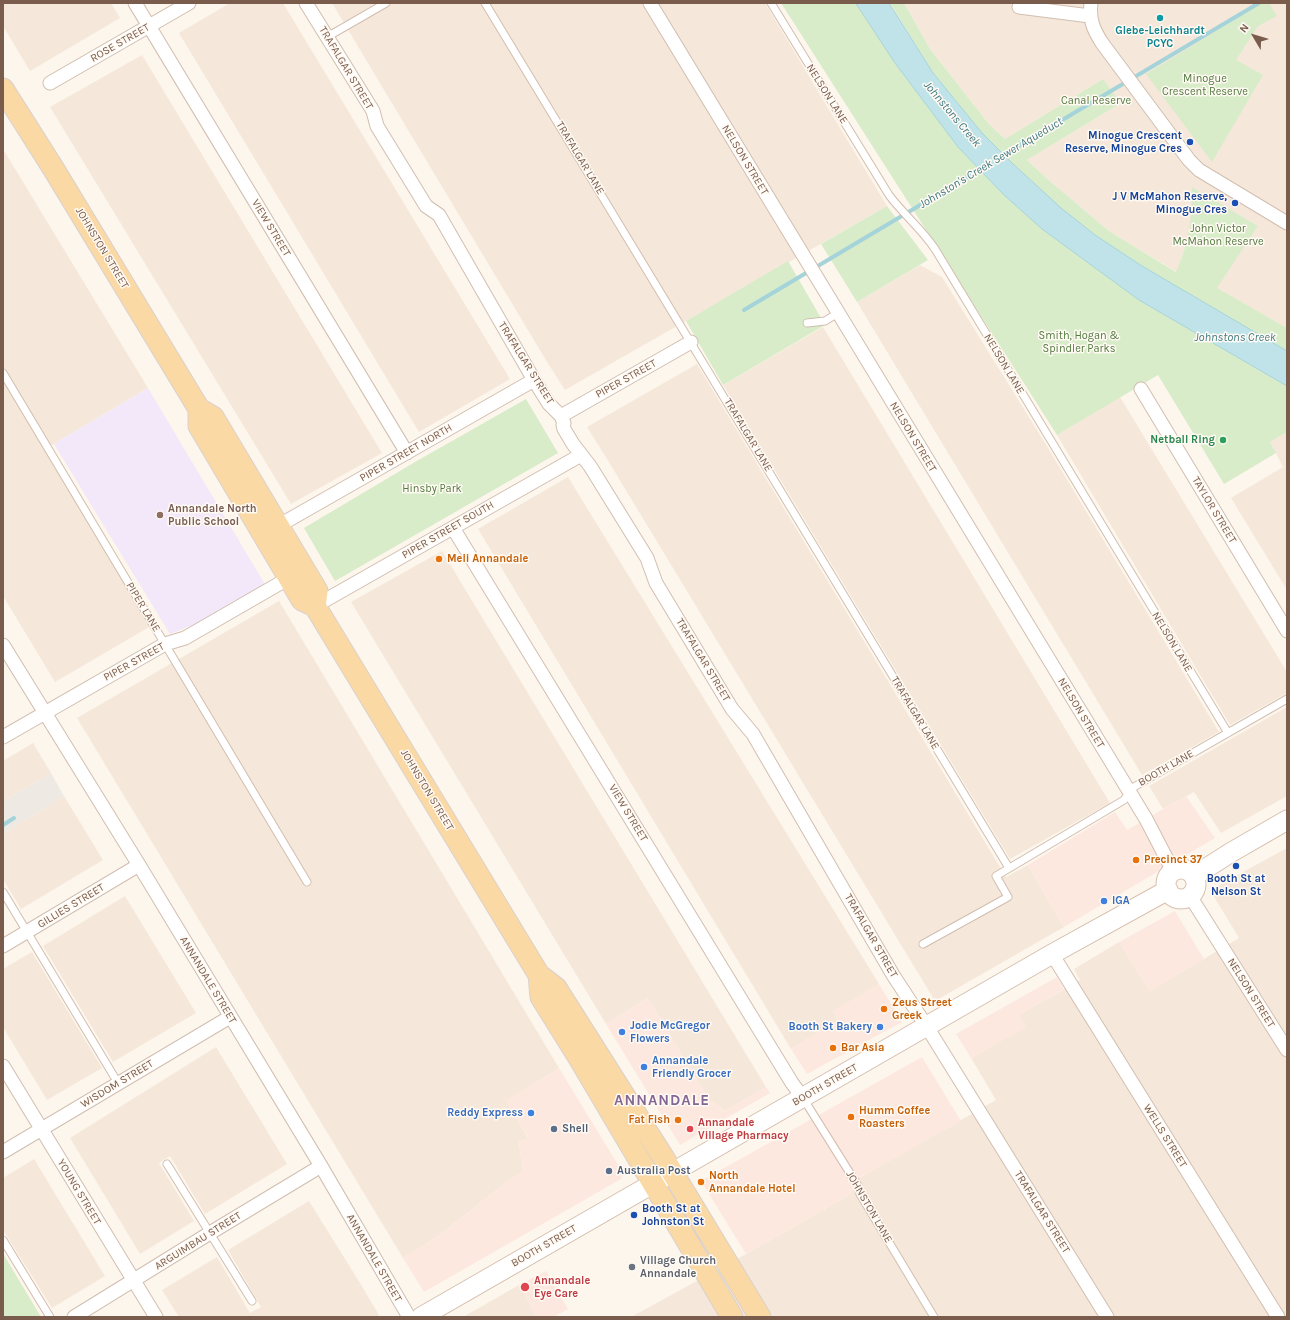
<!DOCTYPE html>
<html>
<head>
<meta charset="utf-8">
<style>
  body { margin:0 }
  #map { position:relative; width:1290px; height:1320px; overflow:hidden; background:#fdf6ec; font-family:Karla,sans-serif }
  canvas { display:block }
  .frame { position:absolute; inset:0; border:4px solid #7a5c4d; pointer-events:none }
  .north { position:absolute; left:1234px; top:16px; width:40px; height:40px; -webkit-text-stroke:3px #fffaf3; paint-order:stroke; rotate:308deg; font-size:11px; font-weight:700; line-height:16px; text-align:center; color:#7a5c4d }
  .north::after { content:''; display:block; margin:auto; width:14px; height:18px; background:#7a5c4d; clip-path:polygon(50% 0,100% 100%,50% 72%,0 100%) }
</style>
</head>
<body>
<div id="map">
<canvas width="1290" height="1320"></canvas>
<div class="frame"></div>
<div class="north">N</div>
</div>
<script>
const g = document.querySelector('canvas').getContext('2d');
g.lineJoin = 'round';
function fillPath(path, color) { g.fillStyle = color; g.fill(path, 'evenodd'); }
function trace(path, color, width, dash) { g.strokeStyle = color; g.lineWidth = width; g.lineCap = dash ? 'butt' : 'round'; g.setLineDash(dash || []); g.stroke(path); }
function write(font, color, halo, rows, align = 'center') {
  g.font = font + ' Karla,sans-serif'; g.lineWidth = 3; g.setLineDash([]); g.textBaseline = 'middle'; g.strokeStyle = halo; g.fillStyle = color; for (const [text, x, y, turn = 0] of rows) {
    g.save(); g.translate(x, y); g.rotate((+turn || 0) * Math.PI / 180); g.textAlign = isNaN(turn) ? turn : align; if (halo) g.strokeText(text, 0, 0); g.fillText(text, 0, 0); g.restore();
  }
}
const residential = new Path2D(`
  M 3,3 L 111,3 L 120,18 L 30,71 L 3,26 Z
  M 230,3 L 283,3 L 510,379 L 419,432 L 179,33 Z
  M 332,3 L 765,3 L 887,206 L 565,390 L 547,362 Z
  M 904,3 L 1287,3 L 1287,328 L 1216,288 L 1258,226 L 1192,188 L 1192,212 L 1189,234 L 1177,272 L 1109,231 L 1045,177 L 1027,160 L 1121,103 L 1103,79 L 1005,139 L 988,123 L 930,49 Z
  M 142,55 L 382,453 L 291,504 L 50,107 Z
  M 3,149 L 148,388 L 54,444 L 43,448 L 151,626 L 55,682 L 3,596 Z
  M 920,265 L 942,277 L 1045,443 L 1219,732 L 1142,775 L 857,302 Z
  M 823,327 L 1110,803 L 1010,859 L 723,385 Z
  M 697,364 L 1006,877 L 1028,865 L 1064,927 L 935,1001 L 607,459 L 587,427 Z
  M 1120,397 L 1287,672 L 1287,693 L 1230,725 L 1057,435 Z
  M 1287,432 L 1287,590 L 1231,498 L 1283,467 L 1270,442 Z
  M 568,477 L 879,984 L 867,995 L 833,1011 L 838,1020 L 791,1049 L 478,529 Z
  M 442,551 L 766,1087 L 725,1111 L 708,1098 L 648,998 L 606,1024 L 351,602 Z
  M 279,601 L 559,1068 L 507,1101 L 528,1138 L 519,1142 L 523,1171 L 508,1181 L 437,1237 L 403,1258 L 77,718 Z
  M 1287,707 L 1287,796 L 1221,833 L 1194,792 L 1163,809 L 1149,786 Z
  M 33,743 L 51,773 L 3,802 L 3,761 Z
  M 64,796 L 103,860 L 21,909 L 3,879 L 3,834 Z
  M 1287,848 L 1287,1317 L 631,1317 L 746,1254 L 849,1195 L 859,1178 L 996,1100 L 971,1058 L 1025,1027 L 1019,1015 L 1080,980 L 1074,969 L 1119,942 L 1150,991 L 1239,938 L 1210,890 Z
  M 125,896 L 196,1013 L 113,1062 L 43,946 Z
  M 32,952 L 102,1068 L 47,1100 L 3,1027 L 3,969 Z
  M 216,1047 L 287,1164 L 205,1214 L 170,1156 L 159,1163 L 194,1221 L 140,1254 L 70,1138 Z
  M 34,1159 L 105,1276 L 52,1308 L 3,1230 L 3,1178 Z
  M 309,1201 L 360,1283 L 379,1315 L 376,1317 L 179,1317 L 162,1290 L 217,1257 L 250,1313 L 261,1307 L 228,1250 Z
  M 519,1285 L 537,1317 L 463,1317 Z`);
const commercial = new Path2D(`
  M 1186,796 L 1215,838 L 1064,927 L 1028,865 L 1115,812 L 1127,830 Z
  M 1175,911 L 1204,959 L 1150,991 L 1119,942 Z
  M 1057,977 L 1064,989 L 1019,1015 L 1026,1027 L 971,1058 L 956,1034 Z
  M 879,984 L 902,1022 L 807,1074 L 791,1049 L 838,1020 L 833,1011 Z
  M 648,998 L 708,1098 L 725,1111 L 766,1087 L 770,1093 L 680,1145 L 606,1024 Z
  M 922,1057 L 961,1121 L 859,1178 L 849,1195 L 746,1254 L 701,1181 Z
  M 559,1068 L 623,1173 L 621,1179 L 424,1292 L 403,1258 L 437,1237 L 508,1181 L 523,1171 L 519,1142 L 528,1137 L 506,1101 Z
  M 546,1271 L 568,1309 L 553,1317 L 537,1317 L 519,1285 Z`);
const industrial = new Path2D(`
  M 51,773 L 64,796 L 3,834 L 3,802 Z`);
const education = new Path2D(`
  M 148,388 L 266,586 L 211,618 L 170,634 L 54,444 Z`);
const green = new Path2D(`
  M 781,3 L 856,3 L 895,63 L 958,147 L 1003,194 L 1042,229 L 1139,300 L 1287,386 L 1287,432 L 1270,442 L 1276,453 L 1224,484 L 1158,375 L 1057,435 Z
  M 890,3 L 904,3 L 930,49 L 988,123 L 1005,139 L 1103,79 L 1121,103 L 1027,160 L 1045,177 L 1109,231 L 1176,272 C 1189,242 1192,219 1192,187 L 1258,226 L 1217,288 L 1287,328 L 1287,351 L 1142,266 L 1095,235 L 1061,209 L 1012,163 L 982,133 L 933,73 Z
  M 1262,3 L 1269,3 L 1277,16 L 1258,26 L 1236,60 L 1263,75 L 1212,162 L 1146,74 Z
  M 887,206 L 928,260 L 857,302 L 821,244 Z
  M 788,261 L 825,325 L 723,385 L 686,321 Z
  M 526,399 L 558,453 L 335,581 L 304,528 L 415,462 Z
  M 4,1255 L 41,1317 L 3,1317 L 3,1256 Z`);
const water = new Path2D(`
  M 856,3 L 889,3 L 933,73 L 982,133 L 1012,163 L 1061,208 L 1095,235 L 1142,266 L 1287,351 L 1287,386 L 1139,300 L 1042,229 L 1003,194 L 958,147 L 895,63 Z`);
const stream = new Path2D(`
  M 1000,157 L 1259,3
  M 744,310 L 984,167
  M 3,825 L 14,818`);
const lane = new Path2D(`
  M 485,3 L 1009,868
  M 771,3 L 889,195 C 903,214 922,229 935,249 L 1228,733
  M 327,37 L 386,3
  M 807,323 L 825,321 L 838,313
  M 3,373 L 307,882
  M 3,892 L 118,1083
  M 923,944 L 1008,897 L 996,876 L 1124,800 L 1134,787 L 1144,781 L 1287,699
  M 803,1098 L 858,1186 L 860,1194 L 934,1317
  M 167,1164 L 252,1301
  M 3,1240 L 50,1317`);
const street = new Path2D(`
  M 135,3 L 407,453
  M 306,3 L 373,111 L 377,126 L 426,206 L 439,215 L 534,380 L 549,404 L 561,416 L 564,423 L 563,425 L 564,429 L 573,444 L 590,466 L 647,558 L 656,583 L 732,709 L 753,734 L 893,975 L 927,1027 L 1107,1317
  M 650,3 L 1146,819 L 1173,871
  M 1091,3 C 1089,19 1093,29 1102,43 L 1189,160 L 1199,170 L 1287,223
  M 1019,7 L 1090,16
  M 50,83 L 189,3
  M 1141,389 L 1287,631
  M 561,416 L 691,342
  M 278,526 L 534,380
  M 453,528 L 792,1083 L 803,1098
  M 315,606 L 581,455
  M 3,645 L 139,865 L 321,1166 L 409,1317
  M 3,737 L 165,644 L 185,638 L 289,578
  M 1190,896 L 1287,1050
  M 3,946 L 139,865
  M 1052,954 L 1278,1317
  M 3,1066 L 156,1317
  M 3,1152 L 230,1017
  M 74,1317 L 210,1233 L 321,1166`);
const secondary = new Path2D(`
  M1166 884a15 15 0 1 1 30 0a15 15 0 1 1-30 0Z
  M 1194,876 L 1230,853 L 1287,820
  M 421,1317 L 1052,954 L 1168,890`);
const primary = new Path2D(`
  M 3,89 L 53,168 L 199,409 L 213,417 L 317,591 L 315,606
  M 199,409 L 199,426 L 289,578 L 302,600 L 315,606 L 539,975 L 556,988 L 663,1157 L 760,1317
  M 539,975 L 541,997 L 579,1058 L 732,1317`);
const markers = [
  [1160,18,4,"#0f9aa8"],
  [1190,142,4,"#1a4fb4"],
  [1235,203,4,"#1a4fb4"],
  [1223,440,4,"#2e9e5b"],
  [160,515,4,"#8d6e63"],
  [439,559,4,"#e8710a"],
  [1136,860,4,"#e8710a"],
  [1236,866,4,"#1a4fb4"],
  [1104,901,4,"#3f7fe0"],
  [884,1009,4,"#e8710a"],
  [880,1027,4,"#3f7fe0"],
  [622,1032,4,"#3f7fe0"],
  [833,1048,4,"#e8710a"],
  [644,1067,4,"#3f7fe0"],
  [531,1113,4,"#3f7fe0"],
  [851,1117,4,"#e8710a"],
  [678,1120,4,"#e8710a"],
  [554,1129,4,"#5c6f8a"],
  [690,1129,4,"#e0444e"],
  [609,1171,4,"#5c6f8a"],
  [701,1182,4,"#e8710a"],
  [634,1215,4,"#1a4fb4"],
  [632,1267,4,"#6b7280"],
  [525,1287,5,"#e0444e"]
];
const cultureNames = [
  ["Glebe-Leichhardt",1160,31],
  ["PCYC",1160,44]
];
const streetNames = [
  ["ROSE STREET",120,43,-30],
  ["TRAFALGAR STREET",346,68,59],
  ["NELSON LANE",827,94,58],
  ["TRAFALGAR LANE",580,158,59],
  ["NELSON STREET",745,160,59],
  ["VIEW STREET",271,228,59],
  ["JOHNSTON STREET",102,248,59],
  ["TRAFALGAR STREET",526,363,58],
  ["NELSON LANE",1004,364,59],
  ["PIPER STREET",626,379,-29],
  ["TRAFALGAR LANE",748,435,59],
  ["NELSON STREET",913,437,59],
  ["PIPER STREET NORTH",406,453,-30],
  ["TAYLOR STREET",1214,510,59],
  ["PIPER STREET SOUTH",448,530,-30],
  ["PIPER LANE",143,607,59],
  ["NELSON LANE",1172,642,59],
  ["TRAFALGAR STREET",703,660,59],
  ["PIPER STREET",134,662,-29],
  ["TRAFALGAR LANE",915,713,59],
  ["NELSON STREET",1081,713,59],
  ["BOOTH LANE",1166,768,-30],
  ["JOHNSTON STREET",427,790,59],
  ["VIEW STREET",628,813,59],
  ["GILLIES STREET",71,906,-31],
  ["TRAFALGAR STREET",871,936,60],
  ["ANNANDALE STREET",208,980,59],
  ["NELSON STREET",1251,993,58],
  ["WISDOM STREET",117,1084,-31],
  ["BOOTH STREET",825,1085,-30],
  ["WELLS STREET",1165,1136,58],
  ["YOUNG STREET",79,1192,59],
  ["JOHNSTON LANE",869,1207,60],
  ["TRAFALGAR STREET",1042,1212,58],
  ["ARGUIMBAU STREET",198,1241,-32],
  ["BOOTH STREET",544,1246,-30],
  ["ANNANDALE STREET",374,1258,60]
];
const parkNames = [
  ["Minogue",1205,79],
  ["Crescent Reserve",1205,92],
  ["Canal Reserve",1096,101],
  ["John Victor",1218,229],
  ["McMahon Reserve",1218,242],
  ["Smith, Hogan &",1079,336],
  ["Spindler Parks",1079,349],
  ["Hinsby Park",432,489]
];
const transitNames = [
  ["Minogue Crescent",1182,136],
  ["Reserve, Minogue Cres",1182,149],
  ["J V McMahon Reserve,",1227,197],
  ["Minogue Cres",1227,210],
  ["Booth St at",1236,879,"center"],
  ["Nelson St",1236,892,"center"],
  ["Booth St at",642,1209,"left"],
  ["Johnston St",642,1222,"left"]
];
const leisureNames = [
  ["Netball Ring",1215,440]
];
const educationNames = [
  ["Annandale North",168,509],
  ["Public School",168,522]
];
const foodNames = [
  ["Meli Annandale",447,559],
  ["Precinct 37",1144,860],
  ["Zeus Street",892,1003],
  ["Greek",892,1016],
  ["Bar Asia",841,1048],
  ["Humm Coffee",859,1111],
  ["Roasters",859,1124],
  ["Fat Fish",670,1120,"right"],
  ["North",709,1176],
  ["Annandale Hotel",709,1189]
];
const shopNames = [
  ["IGA",1112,901],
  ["Jodie McGregor",630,1026],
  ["Flowers",630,1039],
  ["Booth St Bakery",872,1027,"right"],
  ["Annandale",652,1061],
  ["Friendly Grocer",652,1074],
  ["Reddy Express",523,1113,"right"]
];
const healthNames = [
  ["Annandale",698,1123],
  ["Village Pharmacy",698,1136],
  ["Annandale",534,1281],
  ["Eye Care",534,1294]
];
const serviceNames = [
  ["Shell",562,1129],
  ["Australia Post",617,1171]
];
const worshipNames = [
  ["Village Church",640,1261],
  ["Annandale",640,1274]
];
const waterNames = [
  ["Johnstons Creek",952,114,50],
  ["Johnston's Creek Sewer Aqueduct",991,163,-31],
  ["Johnstons Creek",1235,338]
];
const districtNames = [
  ["ANNANDALE",662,1101]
];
fillPath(residential, '#f5e8da');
fillPath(commercial, '#fde8e0');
fillPath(industrial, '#efe9e4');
fillPath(education, '#f3e8fa');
fillPath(green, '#d8ecc9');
fillPath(water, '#bfe3e8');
trace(water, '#a5d3da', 1);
trace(stream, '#a5d3da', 4);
trace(lane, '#d1beb0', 9);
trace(street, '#d1beb0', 15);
trace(secondary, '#d6c0b0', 21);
trace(primary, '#dad1cd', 23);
trace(lane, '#fff', 7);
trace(street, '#fff', 13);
trace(secondary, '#fff', 19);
trace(primary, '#fbd9a5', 21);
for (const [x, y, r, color] of markers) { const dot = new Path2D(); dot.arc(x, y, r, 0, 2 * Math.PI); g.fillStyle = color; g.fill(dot); trace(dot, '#fffaf3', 1.5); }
write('bold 11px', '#0d838f', '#fffaf3', cultureNames);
write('11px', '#7a5c4d', '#fffaf3', streetNames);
write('11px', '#537a41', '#fffaf3', parkNames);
write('bold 11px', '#164399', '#fffaf3', transitNames, 'right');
write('bold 11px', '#27864d', '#fffaf3', leisureNames, 'right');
write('bold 11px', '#785e54', '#fffaf3', educationNames, 'left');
write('bold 11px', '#c56008', '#fffaf3', foodNames, 'left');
write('bold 11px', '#366cbe', '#fffaf3', shopNames, 'left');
write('bold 11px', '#be3a42', '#fffaf3', healthNames, 'left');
write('bold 11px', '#4e5e75', '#fffaf3', serviceNames, 'left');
write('bold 11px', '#5b616d', '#fffaf3', worshipNames, 'left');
write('italic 12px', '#437c86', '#fffaf3', waterNames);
g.letterSpacing = '1px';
write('bold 15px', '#846695', '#fffaf3', districtNames);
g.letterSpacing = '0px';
</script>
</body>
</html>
